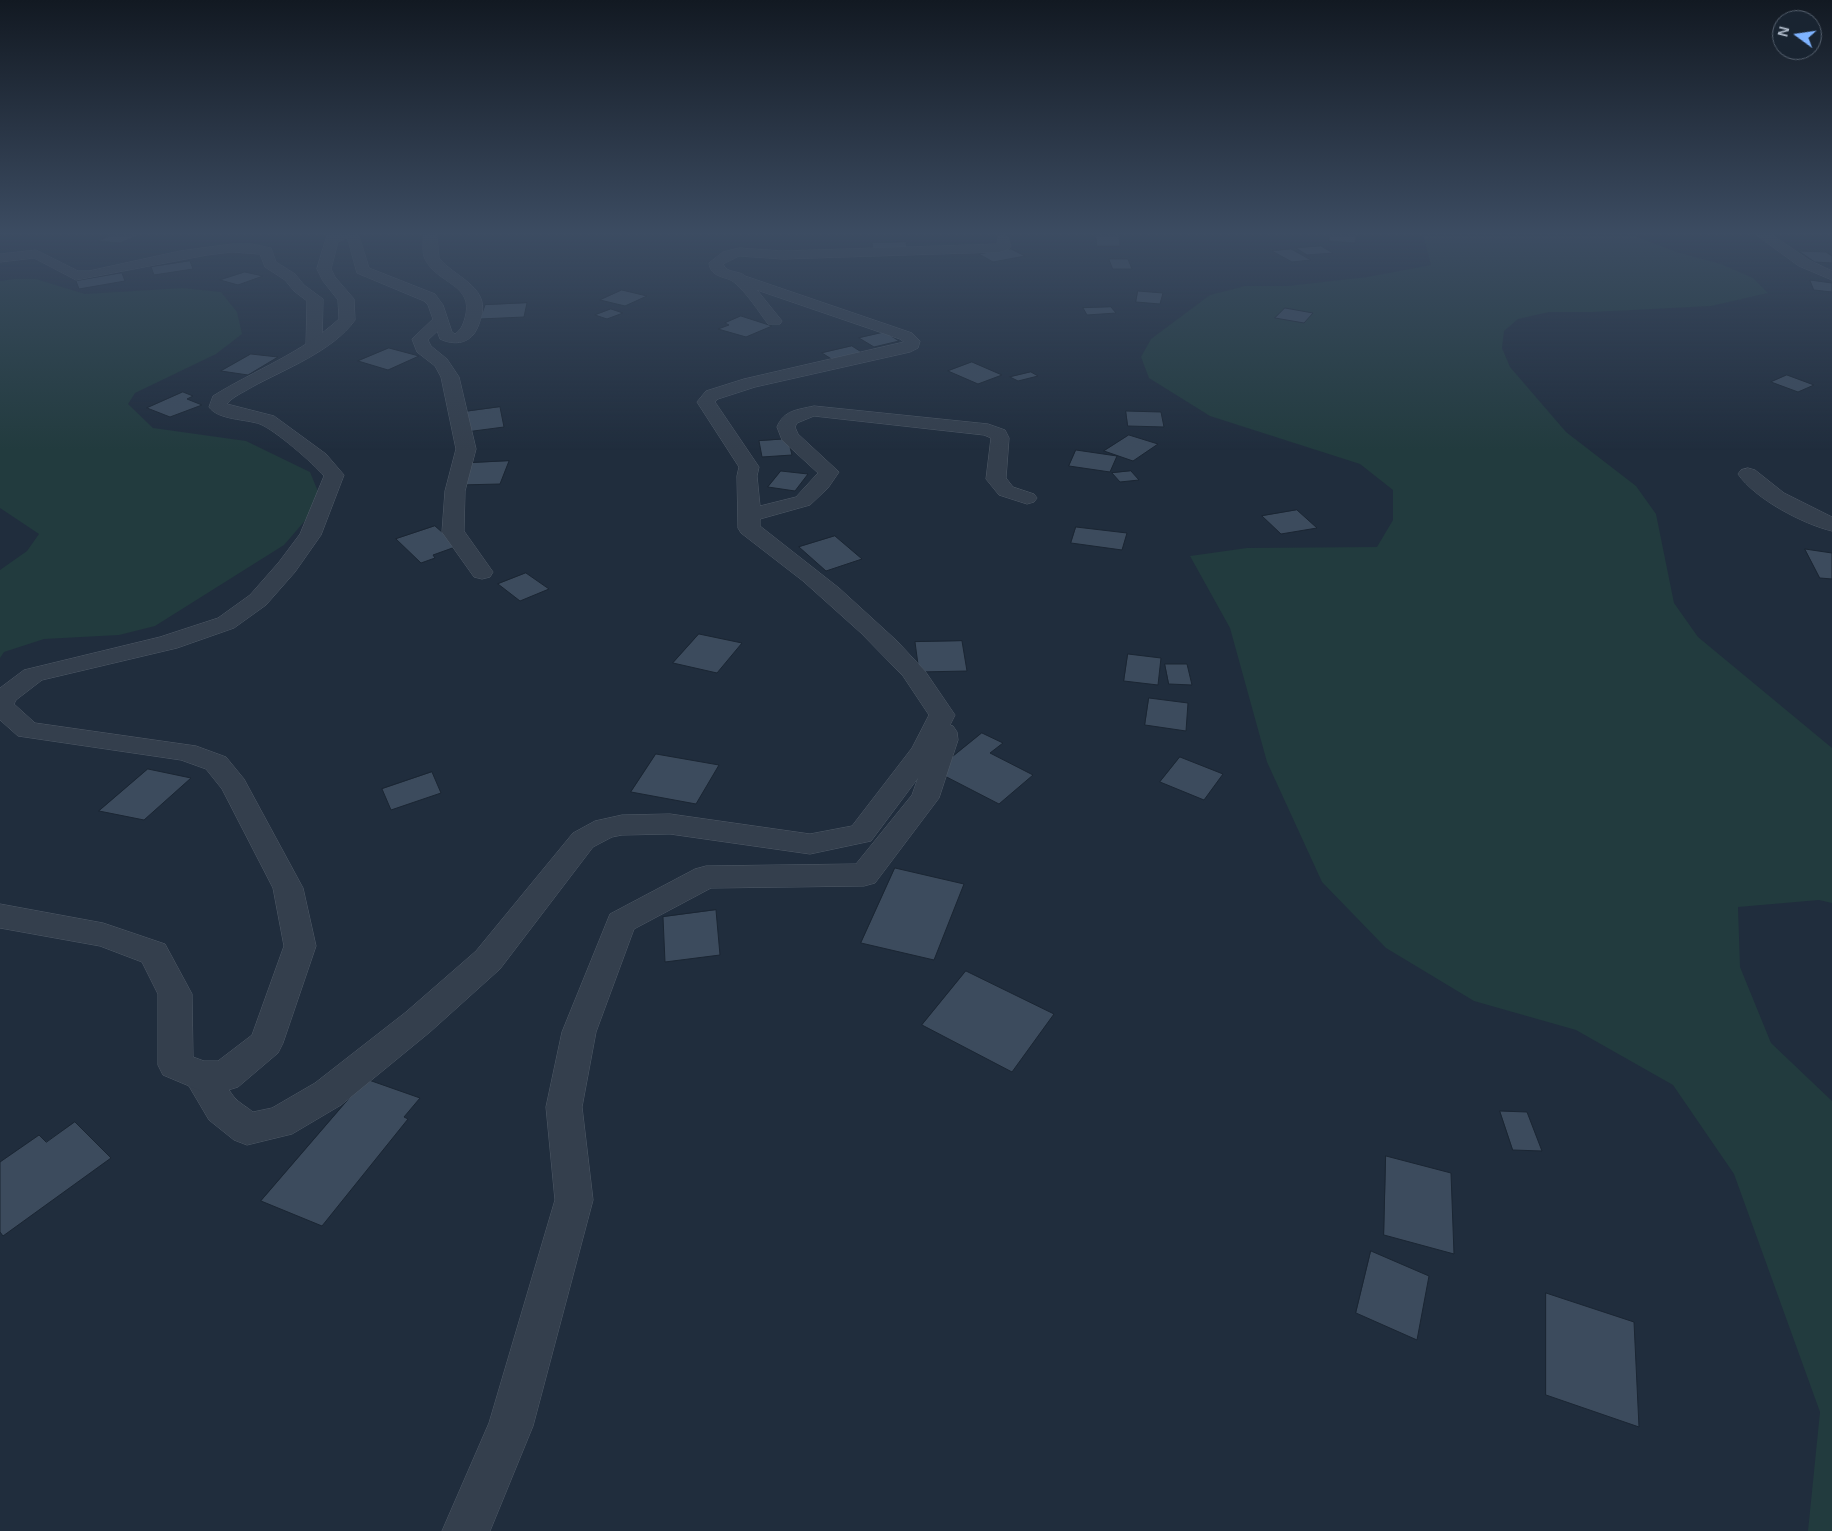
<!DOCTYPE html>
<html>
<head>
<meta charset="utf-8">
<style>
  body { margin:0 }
  #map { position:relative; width:1832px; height:1531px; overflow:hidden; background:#202d3d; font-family:Arial,sans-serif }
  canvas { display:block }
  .north { position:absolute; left:1772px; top:10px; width:50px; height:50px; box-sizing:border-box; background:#192431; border:1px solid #55606e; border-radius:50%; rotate:284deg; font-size:14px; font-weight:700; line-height:20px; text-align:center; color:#afbac9 }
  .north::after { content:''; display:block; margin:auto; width:18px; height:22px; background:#7eb3ff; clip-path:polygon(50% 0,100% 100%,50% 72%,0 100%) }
</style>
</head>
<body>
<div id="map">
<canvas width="1832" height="1531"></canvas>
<div class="north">N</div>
</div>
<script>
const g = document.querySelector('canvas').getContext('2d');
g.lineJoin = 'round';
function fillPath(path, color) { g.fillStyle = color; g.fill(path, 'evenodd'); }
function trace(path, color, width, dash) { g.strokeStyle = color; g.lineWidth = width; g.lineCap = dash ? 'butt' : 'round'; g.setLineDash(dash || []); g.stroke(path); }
const green = new Path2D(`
  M 1423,236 L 1635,236 L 1677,252 L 1721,264 L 1753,278 L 1768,293 L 1711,306 L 1593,312 L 1549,312 L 1518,319 L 1504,331 L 1502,348 L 1510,367 L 1566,432 L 1636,486 L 1656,514 L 1674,603 L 1698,637 L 1832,748 L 1832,903 L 1819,900 L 1738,907 L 1740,967 L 1771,1043 L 1832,1101 L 1832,1531 L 1808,1531 L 1820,1412 L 1734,1174 L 1673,1085 L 1576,1030 L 1474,1001 L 1386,948 L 1322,882 L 1267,762 L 1230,628 L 1190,556 L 1247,548 L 1377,547 L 1393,520 L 1393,490 L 1360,464 L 1210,416 L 1149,378 L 1141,357 L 1151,339 L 1210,295 L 1245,286 L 1288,286 L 1367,277 L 1431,265 Z
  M 14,279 L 36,279 L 85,294 L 183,288 L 221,292 L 237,312 L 242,334 L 216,354 L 135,393 L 128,404 L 153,428 L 246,441 L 310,472 L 322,501 L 284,545 L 155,626 L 119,635 L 44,639 L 4,652 L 0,658 L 0,570 L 27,551 L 39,534 L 0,508 L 0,281 Z`);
const building = new Path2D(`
  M 111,236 L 136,236 L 120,243 L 98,241 Z
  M 1096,236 L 1119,236 L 1120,246 L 1097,246 Z
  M 1330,236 L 1356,236 L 1355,243 L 1329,241 Z
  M 906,242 L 907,248 L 873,249 L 872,243 Z
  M 1321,246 L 1333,253 L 1307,255 L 1296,248 Z
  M 1011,249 L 1025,256 L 993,262 L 979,254 Z
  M 1291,249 L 1311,260 L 1292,262 L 1272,251 Z
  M 1799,251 L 1826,252 L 1832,256 L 1832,263 L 1815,262 Z
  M 1109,259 L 1128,259 L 1132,269 L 1113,269 Z
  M 190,261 L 193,269 L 154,275 L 151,267 Z
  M 245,272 L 263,276 L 238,285 L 220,280 Z
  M 122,273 L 125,281 L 79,289 L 76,281 Z
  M 1810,280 L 1832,283 L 1832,292 L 1814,290 Z
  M 622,290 L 647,296 L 625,306 L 600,300 Z
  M 1138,291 L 1163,293 L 1160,304 L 1136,302 Z
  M 527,303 L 524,317 L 480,319 L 485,305 Z
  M 1111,307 L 1116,313 L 1087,315 L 1083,308 Z
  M 1285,308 L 1313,313 L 1304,323 L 1275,318 Z
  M 611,309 L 623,313 L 607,319 L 595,315 Z
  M 741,316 L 772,326 L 746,337 L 718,329 L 729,325 L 725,323 Z
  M 885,332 L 899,341 L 874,347 L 859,338 Z
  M 852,346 L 863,353 L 833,360 L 822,353 Z
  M 389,348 L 419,356 L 388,370 L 358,361 Z
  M 251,354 L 278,357 L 248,375 L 221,371 Z
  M 972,362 L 1002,375 L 978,384 L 948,371 Z
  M 1031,372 L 1038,376 L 1018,381 L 1010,377 Z
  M 1787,375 L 1814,385 L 1798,392 L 1771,382 Z
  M 183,392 L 193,396 L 187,399 L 202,405 L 170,417 L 147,408 Z
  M 500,407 L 504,427 L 466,432 L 463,412 Z
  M 1126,411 L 1161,412 L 1164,427 L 1128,426 Z
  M 1129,435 L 1158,444 L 1133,461 L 1104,451 Z
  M 788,439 L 792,455 L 762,457 L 759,441 Z
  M 1076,450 L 1117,456 L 1110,472 L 1069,466 Z
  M 509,461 L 500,484 L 459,485 L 469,463 Z
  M 781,471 L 808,474 L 795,491 L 768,487 Z
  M 1131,471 L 1139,480 L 1120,482 L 1112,473 Z
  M 1297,510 L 1317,528 L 1281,534 L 1262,516 Z
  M 435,526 L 458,546 L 433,555 L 435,558 L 421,563 L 396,539 Z
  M 1076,527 L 1127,533 L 1122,550 L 1071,543 Z
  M 835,536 L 862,559 L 826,571 L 799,547 Z
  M 1805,549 L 1832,553 L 1832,579 L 1820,578 Z
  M 526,573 L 549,589 L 520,601 L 498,584 Z
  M 699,634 L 742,643 L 717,673 L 673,663 Z
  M 962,641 L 967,671 L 919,672 L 915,642 Z
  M 1128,654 L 1161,658 L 1158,685 L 1124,681 Z
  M 1165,664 L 1187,664 L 1192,685 L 1169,684 Z
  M 1149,698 L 1188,703 L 1186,731 L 1145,725 Z
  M 982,733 L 1003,743 L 990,753 L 1033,775 L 999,804 L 935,771 Z
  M 656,754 L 719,765 L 696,804 L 631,792 Z
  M 1180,757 L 1223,774 L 1204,800 L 1160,782 Z
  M 148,769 L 191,778 L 144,820 L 99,811 Z
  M 432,772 L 441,793 L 391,810 L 382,789 Z
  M 895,868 L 964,884 L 934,960 L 861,943 Z
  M 716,910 L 720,955 L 665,962 L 663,917 Z
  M 966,971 L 1054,1014 L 1012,1072 L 922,1025 Z
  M 366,1079 L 420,1098 L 404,1117 L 408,1119 L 322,1226 L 261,1201 Z
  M 1500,1111 L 1527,1112 L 1542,1151 L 1513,1150 Z
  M 75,1122 L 111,1158 L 3,1236 L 0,1232 L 0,1162 L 39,1135 L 46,1142 Z
  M 1386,1156 L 1451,1173 L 1454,1254 L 1384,1235 Z
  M 1371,1251 L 1429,1276 L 1417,1340 L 1356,1313 Z
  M 1546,1293 L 1634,1322 L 1639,1427 L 1546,1395 Z`);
const minor = new Path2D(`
  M 1003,236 L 1008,237 L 1011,246 L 1009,249 L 999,252 L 783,259 L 739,256 L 723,264 C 727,274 739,270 745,276 L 912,333 L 920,341 L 918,348 L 910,352 L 755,387 L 718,399 L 715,402 L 759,467 L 757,476 L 760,506 L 796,497 L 818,473 L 782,440 L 777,427 C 784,410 797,410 814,406 L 988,424 L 1005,430 L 1009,438 L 1006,478 L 1013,487 L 1034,494 L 1037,498 L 1034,502 L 1027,504 L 999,495 L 986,479 L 991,438 L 984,435 L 814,416 L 797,423 L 795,427 L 798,434 L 839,472 L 828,488 L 810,505 L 760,519 L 760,526 L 839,588 L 897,641 L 925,671 L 955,715 L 950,725 L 953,726 L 957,732 L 958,740 L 939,798 L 875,883 L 864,886 L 711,888 L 634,929 L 596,1032 L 582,1107 L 593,1200 L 533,1426 L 490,1531 L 442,1531 L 489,1423 L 555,1200 L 546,1107 L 562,1032 L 610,914 L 695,869 L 706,866 L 856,864 L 912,795 L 918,778 L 871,841 L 810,854 L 670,834 L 622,835 L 612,837 L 593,847 L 500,969 L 430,1032 L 341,1105 L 292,1134 L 247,1145 L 234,1140 L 209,1120 L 183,1076 L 188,1065 C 218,1055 219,1078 234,1097 C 239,1103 247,1107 253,1112 L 272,1108 L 315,1083 L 406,1012 L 476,951 L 573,833 L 595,821 L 622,815 L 670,814 L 810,834 L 852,826 L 912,748 L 929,715 L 903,676 L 861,633 L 803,581 L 741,533 L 738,528 L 737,476 L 739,467 L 697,402 L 706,391 L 744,379 L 904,342 L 900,339 L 757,290 L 782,321 L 780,324 L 768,324 C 759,312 747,293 735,283 C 726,275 711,279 709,263 L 723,252 L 739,248 L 783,251 L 997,244 L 998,237 Z
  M 1758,236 L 1774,236 L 1809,260 L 1832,271 L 1832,280 L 1799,266 Z
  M 232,244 L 252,244 L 271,248 L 276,262 L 295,274 L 304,285 L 323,299 L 322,346 L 320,349 L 308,349 L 306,346 L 307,301 L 294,291 L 285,280 L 265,267 L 260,254 L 232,252 L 207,255 L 76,280 L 34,258 L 0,262 L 0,254 L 36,250 L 78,271 L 89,271 L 180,251 Z
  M 439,317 L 445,319 L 447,322 L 428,340 L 431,346 L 447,359 L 459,377 L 476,449 L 465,491 L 464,531 L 493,572 L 490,577 L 482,579 L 474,577 L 442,532 L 445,491 L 456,449 L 441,377 L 435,366 L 417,352 L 412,339 L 433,319 Z
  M 1748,468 L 1755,470 L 1784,493 L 1832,517 L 1832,531 C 1803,524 1755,499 1738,474 L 1741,470 Z`);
const tertiary = new Path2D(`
  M 327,236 L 359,236 L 369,268 L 435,294 L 443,305 L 452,332 L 455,334 C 461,330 463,325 465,318 C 475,284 437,284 425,259 C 422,252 423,243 423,236 L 437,236 L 439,258 C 453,276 488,286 482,314 C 480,321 478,329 473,335 C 464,345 451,344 440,339 L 428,305 L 424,301 L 357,273 L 348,240 L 346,238 L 338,242 L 331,269 L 335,277 L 354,299 L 355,320 C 333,351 285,369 252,387 C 244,392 232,397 227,404 L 274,416 L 326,454 L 344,475 L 321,535 L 295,572 L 266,605 L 234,628 L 177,648 L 42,680 L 16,700 L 14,704 L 35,723 L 196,746 L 226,757 L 244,779 L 303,888 L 316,946 L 283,1043 L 278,1053 L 238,1087 L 225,1091 L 201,1091 L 163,1075 L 158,1065 L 158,994 L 142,962 L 100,946 L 0,928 L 0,904 L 103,923 L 165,944 L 192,994 L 193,1057 L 204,1061 L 218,1061 L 252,1035 L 284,946 L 273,888 L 222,789 L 206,769 L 181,760 L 18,736 L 0,720 L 0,688 L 24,670 L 160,637 L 218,618 L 250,595 L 279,562 L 300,534 L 324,476 C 313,463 275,430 260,424 C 246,419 218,420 209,407 L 213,396 C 255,370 302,353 339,319 L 338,300 L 323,281 L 317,269 Z`);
fillPath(green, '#223b3e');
fillPath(building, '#3c4b5d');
trace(building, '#1b2633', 1);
trace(minor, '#4f5a67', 1);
trace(tertiary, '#4f5a67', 1);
fillPath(minor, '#343f4d');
fillPath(tertiary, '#343f4d');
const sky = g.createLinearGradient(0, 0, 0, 450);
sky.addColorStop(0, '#121922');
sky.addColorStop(0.52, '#3c4c62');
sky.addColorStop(1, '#3c4c6200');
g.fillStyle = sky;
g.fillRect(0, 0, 1832, 450);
</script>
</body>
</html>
